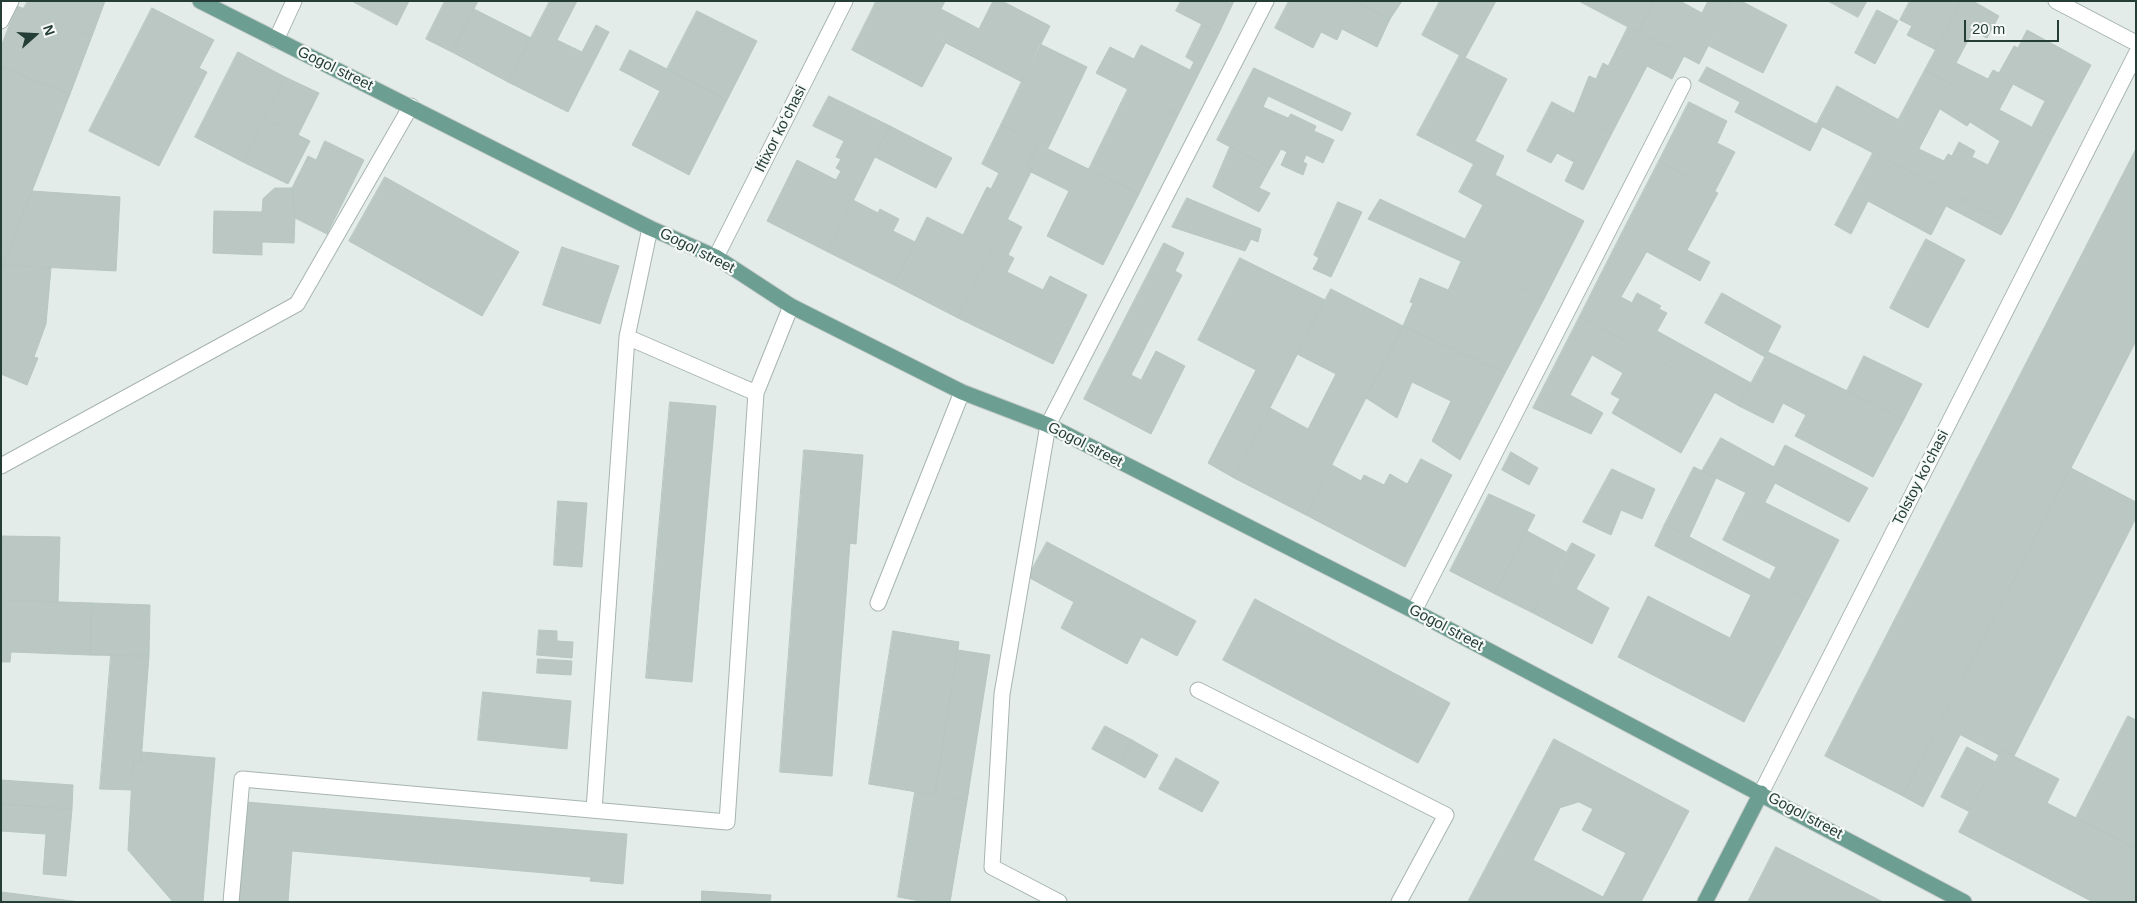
<!DOCTYPE html>
<html>
<head>
<meta charset="utf-8">
<style>
  body { margin:0 }
  #map { position:relative; width:2137px; height:903px; overflow:hidden; background:#e4ece9; font-family:Arial,sans-serif }
  canvas { display:block }
  .frame { position:absolute; inset:0; border:2px solid #253d37; pointer-events:none }
  .north { position:absolute; left:10px; top:10px; width:50px; height:50px; -webkit-text-stroke:4px #f5f9f7; paint-order:stroke; rotate:71deg; font-size:14px; font-weight:700; line-height:20px; text-align:center; color:#253d37 }
  .north::after { content:''; display:block; margin:auto; width:18px; height:22px; background:#253d37; clip-path:polygon(50% 0,100% 100%,50% 72%,0 100%) }
  .scale { position:absolute; left:1964px; top:20px; width:95px; height:22px; box-sizing:border-box; border:2px solid #253d37; border-top:0; padding-left:6px; font-size:15px; line-height:18px; white-space:nowrap; color:#253d37; -webkit-text-stroke:4px #f5f9f7; paint-order:stroke }
</style>
</head>
<body>
<div id="map">
<canvas width="2137" height="903"></canvas>
<div class="frame"></div>
<div class="north">N</div>
<div class="scale">20 m</div>
</div>
<script>
const g = document.querySelector('canvas').getContext('2d');
g.lineJoin = 'round';
function fillPath(path, color) { g.fillStyle = color; g.fill(path, 'evenodd'); }
function trace(path, color, width, dash) { g.strokeStyle = color; g.lineWidth = width; g.lineCap = dash ? 'butt' : 'round'; g.setLineDash(dash || []); g.stroke(path); }
function write(font, color, halo, rows, align = 'center') {
  g.font = font + ' Arial,sans-serif'; g.lineWidth = 4.5; g.setLineDash([]); g.textBaseline = 'middle'; g.strokeStyle = halo; g.fillStyle = color; for (const [text, x, y, turn = 0] of rows) {
    g.save(); g.translate(x, y); g.rotate((+turn || 0) * Math.PI / 180); g.textAlign = isNaN(turn) ? turn : align; if (halo) g.strokeText(text, 0, 0); g.fillText(text, 0, 0); g.restore();
  }
}
const building = new Path2D(`
  M 28,1 L 105,1 L 92,36 L 24,8 Z
  M 352,1 L 409,1 L 397,25 Z
  M 445,1 L 478,1 L 452,52 L 426,39 Z
  M 550,1 L 577,1 L 557,40 L 582,52 L 596,25 L 609,32 L 568,112 L 508,82 Z
  M 876,1 L 945,1 L 941,9 L 979,29 L 993,1 L 1002,1 L 1050,26 L 1022,82 L 874,6 Z
  M 1181,1 L 1234,1 L 1219,33 L 1176,11 Z
  M 1289,1 L 1356,1 L 1390,19 L 1377,47 L 1342,29 L 1337,40 L 1321,32 L 1313,48 L 1275,28 Z
  M 1356,1 L 1402,1 L 1390,19 Z
  M 1440,1 L 1496,1 L 1465,58 L 1422,35 Z
  M 1579,1 L 1655,1 L 1638,32 Z
  M 1655,1 L 1680,1 L 1702,13 L 1708,1 L 1731,1 L 1699,64 L 1638,32 Z
  M 1731,1 L 1741,1 L 1787,25 L 1763,73 L 1709,46 Z
  M 1828,1 L 1867,1 L 1858,17 Z
  M 1910,1 L 1962,1 L 1936,50 L 1907,35 L 1912,26 L 1900,20 Z
  M 1962,1 L 1973,1 L 1999,16 L 1987,38 L 1973,31 L 1956,63 L 1988,79 L 1993,70 L 1999,73 L 2014,46 L 2018,48 L 2027,30 L 2091,65 L 2052,138 L 2032,127 L 2045,101 L 2013,84 L 1999,110 L 1925,70 Z
  M 17,6 L 92,36 L 70,94 L 1,67 L 1,47 Z
  M 874,6 L 946,42 L 922,87 L 852,50 Z
  M 152,8 L 214,40 L 199,68 L 207,72 L 159,166 L 89,131 Z
  M 474,9 L 531,38 L 508,82 L 452,52 Z
  M 1877,10 L 1898,21 L 1875,64 L 1855,53 Z
  M 697,11 L 757,41 L 727,100 L 667,69 Z
  M 1202,24 L 1219,33 L 1178,115 L 1096,73 L 1110,47 L 1134,59 L 1141,45 L 1190,70 L 1194,62 L 1186,57 Z
  M 1628,27 L 1684,56 L 1672,79 L 1647,66 L 1612,133 L 1574,114 L 1589,76 L 1596,79 L 1603,63 L 1608,66 Z
  M 1040,44 L 1087,67 L 1048,148 L 1001,125 Z
  M 630,50 L 727,100 L 689,175 L 632,145 L 660,91 L 620,70 Z
  M 238,52 L 285,77 L 243,162 L 195,137 Z
  M 1460,55 L 1507,79 L 1475,141 L 1504,156 L 1495,175 L 1417,135 Z
  M 1,67 L 70,94 L 1,270 Z
  M 1707,67 L 1822,127 L 1810,151 L 1735,112 L 1740,102 L 1699,81 Z
  M 1254,68 L 1351,113 L 1342,131 L 1268,96 L 1263,107 L 1288,118 L 1291,114 L 1316,126 L 1314,131 L 1334,140 L 1323,163 L 1306,155 L 1303,162 L 1307,164 L 1303,175 L 1281,165 L 1287,152 L 1281,149 L 1270,168 L 1217,140 Z
  M 1925,70 L 2052,138 L 2008,223 L 1879,156 ZM 1940,109 L 1967,126 L 1970,122 L 2000,141 L 1988,165 L 1972,157 L 1975,151 L 1959,142 L 1952,156 L 1948,154 L 1944,161 L 1919,149 Z
  M 285,77 L 319,93 L 298,135 L 265,118 Z
  M 1837,86 L 1899,120 L 1879,156 L 1817,124 Z
  M 1128,89 L 1178,115 L 1139,194 L 1089,169 Z
  M 829,96 L 890,126 L 828,252 L 767,221 L 797,160 L 836,180 L 841,171 L 836,168 L 841,159 L 836,157 L 844,141 L 813,126 Z
  M 1552,102 L 1612,133 L 1583,190 L 1565,181 L 1574,162 L 1557,153 L 1551,163 L 1527,151 Z
  M 1689,102 L 1727,121 L 1717,143 L 1735,152 L 1715,191 L 1659,161 Z
  M 265,118 L 310,141 L 288,184 L 243,162 Z
  M 1001,125 L 1038,144 L 1027,166 L 1032,169 L 1031,172 L 958,318 L 894,285 L 927,217 L 963,235 L 987,187 L 991,189 L 999,173 L 982,164 Z
  M 890,126 L 952,158 L 936,188 L 875,157 Z
  M 325,141 L 364,160 L 327,234 L 295,218 L 292,188 L 308,156 L 316,160 Z
  M 1038,144 L 1139,194 L 1103,265 L 1047,236 L 1069,191 L 1031,172 L 1032,169 L 1027,166 Z
  M 1230,147 L 1270,168 L 1259,188 L 1270,193 L 1259,212 L 1213,187 Z
  M 2136,149 L 2136,341 L 1903,796 L 1825,756 Z
  M 1873,153 L 2008,223 L 2001,235 L 1946,206 L 1931,235 L 1868,201 L 1851,234 L 1835,225 Z
  M 1659,161 L 1718,193 L 1687,250 L 1710,262 L 1700,281 L 1620,237 Z
  M 1474,164 L 1584,221 L 1544,299 L 1368,219 L 1380,199 L 1465,239 L 1483,205 L 1459,192 Z
  M 385,177 L 519,252 L 482,316 L 349,241 Z
  M 275,188 L 292,188 L 295,218 L 294,243 L 262,242 L 262,255 L 213,253 L 214,211 L 262,212 L 263,199 Z
  M 32,191 L 120,197 L 116,271 L 3,265 Z
  M 1187,198 L 1261,229 L 1258,242 L 1251,239 L 1245,251 L 1172,227 Z
  M 853,200 L 878,213 L 880,209 L 899,219 L 893,231 L 915,242 L 894,285 L 828,252 Z
  M 1338,202 L 1362,212 L 1331,277 L 1313,269 L 1319,258 L 1314,255 Z
  M 1007,219 L 1022,227 L 1008,255 L 1014,258 L 1007,272 L 1043,290 L 1050,276 L 1087,295 L 1053,364 L 958,318 Z
  M 1620,237 L 1647,251 L 1621,297 L 1632,303 L 1637,293 L 1661,306 L 1659,309 L 1667,313 L 1657,331 L 1751,383 L 1739,406 L 1580,316 Z
  M 1926,239 L 1965,260 L 1928,328 L 1890,308 Z
  M 1164,243 L 1184,253 L 1175,271 L 1182,275 L 1131,375 L 1141,380 L 1156,351 L 1185,366 L 1151,434 L 1084,399 Z
  M 562,247 L 619,266 L 600,324 L 543,305 Z
  M 1240,258 L 1325,300 L 1234,478 L 1208,463 L 1256,370 L 1198,340 Z
  M 1461,262 L 1544,299 L 1505,373 L 1403,326 L 1413,303 L 1410,302 L 1420,278 L 1448,290 Z
  M 3,265 L 51,268 L 46,324 L 34,357 L 38,358 L 27,385 L 1,374 L 1,270 Z
  M 1331,289 L 1403,326 L 1306,515 L 1234,478 L 1270,408 L 1308,429 L 1336,374 L 1297,354 Z
  M 1722,293 L 1781,326 L 1765,357 L 1705,323 Z
  M 1580,316 L 1715,392 L 1681,453 L 1612,413 L 1620,399 L 1611,394 L 1623,373 L 1592,355 L 1570,395 L 1603,413 L 1591,434 L 1533,408 Z
  M 1403,326 L 1505,373 L 1460,460 L 1432,441 L 1451,401 L 1412,382 L 1397,418 L 1366,398 Z
  M 1768,352 L 1904,419 L 1873,477 L 1795,436 L 1806,415 L 1783,403 L 1773,423 L 1739,406 Z
  M 1864,356 L 1922,384 L 1904,419 L 1847,391 Z
  M 670,402 L 716,406 L 692,682 L 646,678 Z
  M 1721,438 L 1774,467 L 1785,445 L 1868,488 L 1849,522 L 1775,483 L 1765,502 L 1702,471 Z
  M 804,450 L 863,455 L 856,544 L 850,543 L 832,776 L 780,772 Z
  M 1511,452 L 1538,468 L 1529,485 L 1502,470 Z
  M 1421,459 L 1452,475 L 1405,567 L 1306,515 L 1332,465 L 1361,481 L 1364,475 L 1384,485 L 1390,474 L 1407,484 Z
  M 1694,467 L 1716,478 L 1689,537 L 1665,524 Z
  M 2071,468 L 2136,502 L 2136,518 L 2014,756 L 2002,750 L 1999,755 L 1940,724 Z
  M 1612,469 L 1655,489 L 1642,519 L 1621,510 L 1611,535 L 1583,522 Z
  M 1746,493 L 1839,540 L 1808,600 L 1770,579 L 1776,567 L 1723,540 Z
  M 1489,494 L 1535,515 L 1495,594 L 1450,571 Z
  M 558,501 L 587,503 L 582,567 L 554,565 Z
  M 1665,524 L 1808,600 L 1744,722 L 1618,657 L 1648,596 L 1730,638 L 1751,595 L 1655,546 Z
  M 1527,531 L 1566,552 L 1533,613 L 1495,594 Z
  M 1,536 L 60,537 L 58,602 L 1,600 Z
  M 1047,542 L 1196,621 L 1177,656 L 1141,637 L 1127,664 L 1061,628 L 1074,602 L 1028,577 Z
  M 1572,543 L 1595,555 L 1576,589 L 1609,608 L 1592,644 L 1533,613 Z
  M 1255,599 L 1450,703 L 1418,763 L 1223,660 Z
  M 1,600 L 92,603 L 90,655 L 11,652 L 10,662 L 1,662 Z
  M 92,603 L 150,605 L 149,656 L 90,655 Z
  M 539,630 L 557,631 L 557,641 L 573,642 L 572,658 L 537,655 Z
  M 893,631 L 959,642 L 935,795 L 869,784 Z
  M 958,650 L 990,655 L 967,801 L 935,795 Z
  M 111,655 L 149,656 L 141,762 L 133,761 L 132,790 L 100,789 Z
  M 538,659 L 572,661 L 571,675 L 537,673 Z
  M 483,692 L 571,701 L 567,749 L 478,740 Z
  M 2128,716 L 2136,720 L 2136,849 L 2076,818 Z
  M 1940,724 L 1960,735 L 1923,807 L 1903,796 Z
  M 1105,726 L 1132,740 L 1120,764 L 1092,749 Z
  M 1554,739 L 1689,811 L 1641,902 L 1468,902 ZM 1579,802 L 1593,809 L 1582,830 L 1626,853 L 1603,897 L 1533,860 L 1560,808 Z
  M 1132,740 L 1158,755 L 1145,778 L 1120,764 Z
  M 1967,747 L 1995,762 L 1970,812 L 1941,797 Z
  M 2002,750 L 2059,779 L 2047,803 L 2136,849 L 2136,902 L 2093,902 L 1959,832 Z
  M 142,752 L 215,758 L 203,902 L 173,902 L 128,850 L 133,761 L 141,762 Z
  M 1176,758 L 1219,782 L 1202,812 L 1159,789 Z
  M 1,780 L 73,785 L 72,809 L 1,804 Z
  M 915,792 L 967,801 L 950,902 L 926,902 L 898,897 Z
  M 246,802 L 627,834 L 623,884 L 590,881 L 591,877 L 292,851 L 288,902 L 238,902 Z
  M 1,804 L 72,809 L 66,876 L 43,874 L 46,834 L 1,831 Z
  M 1776,847 L 1883,902 L 1748,902 Z
  M 702,891 L 771,895 L 770,902 L 702,902 Z
  M 1,892 L 80,902 L 1,902 Z`);
const minor = new Path2D(`
  M 2056,1 L 2136,43
  M 1,21 L 11,1
  M 276,40 L 294,1
  M 716,257 L 845,1
  M 627,337 L 756,393
  M 1,466 L 297,304 L 411,106
  M 878,603 L 962,392
  M 1414,611 L 1683,85
  M 1198,690 L 1446,815 L 1399,902
  M 1761,793 L 2136,54
  M 594,810 L 627,337 L 650,228
  M 231,902 L 242,779 L 727,822 L 756,393 L 791,306
  M 1059,902 L 992,867 L 1002,694 L 1048,425 L 1266,1`);
const major = new Path2D(`
  M 200,1 L 650,228 L 716,257 L 791,306 L 962,392 L 1048,425 L 1414,611 L 1964,902
  M 1705,902 L 1761,793`);
const streetNames = [
  ["Gogol street",335,69,26],
  ["Iftixor koʻchasi",781,129,-63],
  ["Gogol street",697,251,27],
  ["Gogol street",1085,445,27],
  ["Tolstoy ko'chasi",1921,478,-63],
  ["Gogol street",1446,628,28],
  ["Gogol street",1805,816,28]
];
fillPath(building, '#bac7c2');
trace(building, '#b7c6c0', 1);
trace(minor, '#a7b4b0', 17);
trace(major, '#c2c9c7', 17);
trace(minor, '#fff', 15);
trace(major, '#6d9e92', 15);
write('15px', '#253d37', '#f5f9f7', streetNames);
</script>
</body>
</html>
